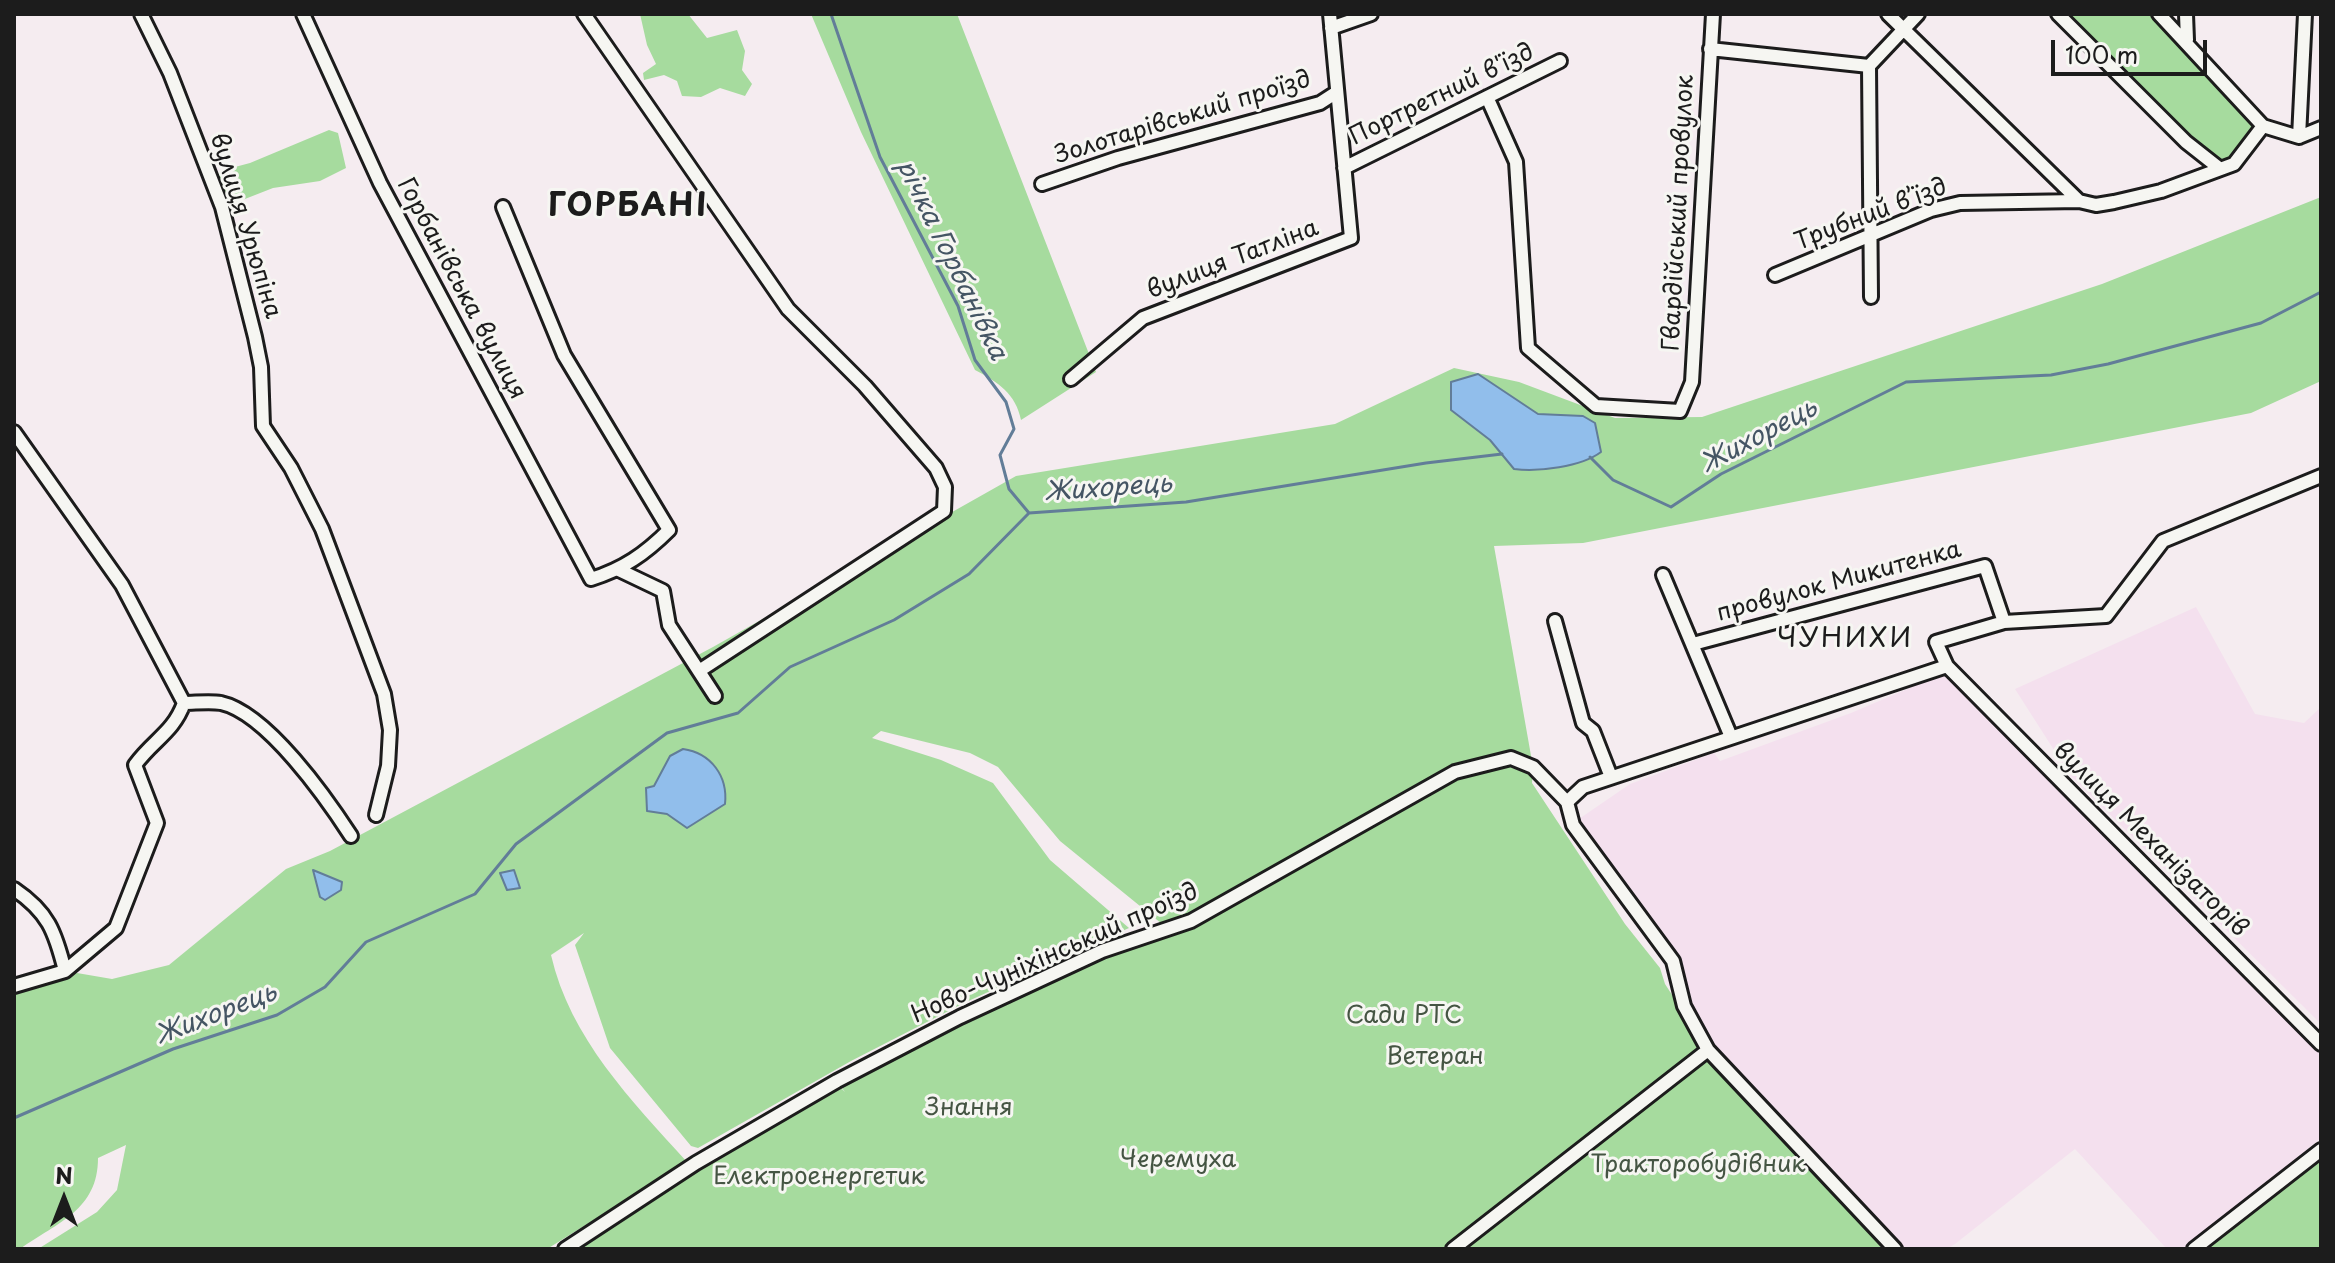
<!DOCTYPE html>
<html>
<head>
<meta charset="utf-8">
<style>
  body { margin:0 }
  #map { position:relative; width:2335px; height:1263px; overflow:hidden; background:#f5ecf0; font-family:"Playpen Sans",sans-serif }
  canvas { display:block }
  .frame { position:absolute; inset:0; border:16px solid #1c1c1c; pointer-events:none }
  .north { position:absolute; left:24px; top:1159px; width:80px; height:80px; -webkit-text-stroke:6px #f6f6f2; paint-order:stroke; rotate:0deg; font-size:22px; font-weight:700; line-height:32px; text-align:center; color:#1c1c1c }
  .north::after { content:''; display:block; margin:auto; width:28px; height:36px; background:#1c1c1c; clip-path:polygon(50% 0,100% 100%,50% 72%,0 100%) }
  .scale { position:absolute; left:2051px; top:40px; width:156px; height:36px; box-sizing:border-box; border:4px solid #1c1c1c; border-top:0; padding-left:10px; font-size:24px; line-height:28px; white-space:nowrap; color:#1c1c1c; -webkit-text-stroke:6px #f6f6f2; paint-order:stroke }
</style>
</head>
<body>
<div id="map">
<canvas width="2335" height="1263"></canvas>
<div class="frame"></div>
<div class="north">N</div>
<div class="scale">100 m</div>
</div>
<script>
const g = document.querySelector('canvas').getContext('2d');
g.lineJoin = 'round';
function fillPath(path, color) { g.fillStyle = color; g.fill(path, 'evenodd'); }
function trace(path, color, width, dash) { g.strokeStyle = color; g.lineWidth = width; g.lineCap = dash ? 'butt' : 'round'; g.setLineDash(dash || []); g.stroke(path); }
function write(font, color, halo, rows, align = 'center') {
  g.font = font + ' "Playpen Sans",sans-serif'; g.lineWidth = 6; g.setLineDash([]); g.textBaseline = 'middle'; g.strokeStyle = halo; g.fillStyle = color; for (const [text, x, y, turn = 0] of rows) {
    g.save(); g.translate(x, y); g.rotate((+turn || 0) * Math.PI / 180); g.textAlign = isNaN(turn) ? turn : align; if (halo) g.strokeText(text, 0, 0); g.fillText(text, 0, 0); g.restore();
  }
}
const built = new Path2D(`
  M 2196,607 L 2255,714 L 2304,723 L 2321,707 L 2321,1024 L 2070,775 L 2015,689 Z
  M 1945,673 L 2321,1050 L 2321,1138 L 2186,1249 L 2167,1249 L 2075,1149 L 1955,1244 L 1946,1249 L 1900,1249 L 1710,1047 L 1687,1006 L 1683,979 L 1576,821 L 1630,784 L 1714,753 L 1720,761 L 1851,713 Z`);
const green = new Path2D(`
  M 640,14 L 688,14 L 707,38 L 737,30 L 745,51 L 742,70 L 752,84 L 745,96 L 720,88 L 701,97 L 682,96 L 677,81 L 664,75 L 644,80 L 643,73 L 656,64 L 647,45 Z
  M 811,14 L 957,14 L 1096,372 L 1021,420 C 1016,394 998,382 975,370 L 861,132 Z
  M 2063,14 L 2152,14 L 2253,118 L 2254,134 L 2238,154 L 2218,163 Z
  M 329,130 L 338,133 L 346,168 L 320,181 L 273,188 L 227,206 L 216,177 L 220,171 L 250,163 Z
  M 2321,197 L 2321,381 L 2251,413 L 1583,543 L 1494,546 L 1533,767 L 1532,783 L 1625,924 L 1660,968 L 1665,984 L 1708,1050 L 1883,1249 L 568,1249 L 835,1082 L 845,1092 L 837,1081 L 1077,964 L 1167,928 L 1060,841 L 998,767 L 970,753 L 881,731 L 872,738 L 941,760 L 993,783 L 1050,860 L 1129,928 L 964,1003 L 851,1061 L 698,1148 L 691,1146 L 610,1048 L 575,945 L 584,933 L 551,955 C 570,1038 631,1100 687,1162 L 547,1249 L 38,1249 L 97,1212 L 117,1190 L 126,1145 L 98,1158 C 98,1210 58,1222 20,1249 L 14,1249 L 14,994 L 77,973 L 112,979 L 169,965 L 286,869 L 330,851 L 713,647 L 1016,476 L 1335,424 L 1454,368 L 1519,382 L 1615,418 L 1702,417 L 2102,284 Z
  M 2321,1152 L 2321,1249 L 2205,1249 Z`);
const water = new Path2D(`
  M 1478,374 L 1538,414 L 1583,416 L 1595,423 L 1601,452 C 1581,467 1538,472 1514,469 L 1490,440 L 1451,410 L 1451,382 Z
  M 683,749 C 711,753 728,776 725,804 L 687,828 L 667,814 L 647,811 L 646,788 L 654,786 L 670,756 Z
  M 313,870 L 342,882 L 341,890 L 325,900 L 320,897 Z
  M 514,870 L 520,888 L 507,890 L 500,873 Z`);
const stream = new Path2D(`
  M 831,14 L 880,157 L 958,306 L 975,360 L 1006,402 L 1014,429 L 1000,455 L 1009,489 L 1029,513
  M 1590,457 L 1613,480 L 1671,507 L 1721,474 L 1906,382 L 2051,375 L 2108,364 L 2261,323 L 2321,292
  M 14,1118 L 173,1049 L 277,1015 L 325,987 L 366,942 L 475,894 L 516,844 L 667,733 L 738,713 L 790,667 L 894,620 L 969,574 L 1029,513 L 1186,502 L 1426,463 L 1502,454`);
const street = new Path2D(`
  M 141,14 L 170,73 L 222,207 L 255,337 L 261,367 L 263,426 L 291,468 L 322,529 L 384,694 L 390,730 L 388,766 L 376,815
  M 303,14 L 380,183 L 591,579 C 623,569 645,554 669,530 L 564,355 L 503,207
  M 584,14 L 788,309 L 865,386 L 936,468 L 945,487 L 944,511 L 699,671
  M 1888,14 L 2079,201
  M 2058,14 L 2186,142 L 2219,168
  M 2159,14 L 2263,126
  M 2186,14 L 2187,40
  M 1331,28 L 1371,14
  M 1710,49 L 1869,66 L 1918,14
  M 1869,66 L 1871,297
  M 1487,97 L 1516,162 L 1528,348 L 1596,406 L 1680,411 L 1692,382 L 1713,14
  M 2263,126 L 2299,137 L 2321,128
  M 2299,137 L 2305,14
  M 1344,168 L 1560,61
  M 1042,184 L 1118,158 L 1320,103 L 1337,92
  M 1775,275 L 1931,210 L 1960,203 L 2079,201 L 2096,205 L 2114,202 L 2161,191 L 2234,164 L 2263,126
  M 1071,379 L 1143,318 L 1351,238 L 1330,14
  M 14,432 L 122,585 L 184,703 C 173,733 153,740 135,765 L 157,823 L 116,928 L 65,971 L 14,986
  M 2321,476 L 2163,541 L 2106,616 L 2004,622 L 1936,642 L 1947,666 L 2321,1044
  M 619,570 L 663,591 L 669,625 L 715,696
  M 1663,575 L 1731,737
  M 1555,621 L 1583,723 L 1593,731 L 1611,777
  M 1693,644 L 1985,566 L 2004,622
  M 184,703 C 195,703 210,701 221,703 C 267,713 327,799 351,836
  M 14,889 C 48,912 55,931 65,971
  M 565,1249 L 696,1163 L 837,1081 L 960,1017 L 1102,951 L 1191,921 L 1455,772 L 1511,758 L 1533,767 L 1567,802
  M 1453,1249 L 1708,1050
  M 1895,1249 L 1708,1050 L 1684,1006 L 1673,961 L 1573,825 L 1567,802 L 1583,787 L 1947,666
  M 2194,1249 L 2321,1150`);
const streetNames = [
  ["Портретний в'їзд",1442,95,-26],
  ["Золотарівський проїзд",1183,118,-17],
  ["Гвардійський провулок",1679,213,-87],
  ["Трубний в’їзд",1871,215,-21],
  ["вулиця Урюпіна",245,226,73],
  ["вулиця Татліна",1233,260,-21],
  ["Горбанівська вулиця",461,289,62],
  ["провулок Микитенка",1839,582,-15],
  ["вулиця Механізаторів",2150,840,45],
  ["Ново-Чуніхінський проїзд",1055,954,-24]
];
const parkNames = [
  ["Сади РТС",1404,1016],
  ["Ветеран",1435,1057],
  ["Знання",969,1108],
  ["Черемуха",1178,1160],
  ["Тракторобудівник",1698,1165],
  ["Електроенергетик",819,1177]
];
const waterNames = [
  ["річка Горбанівка",951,260,64],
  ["Жихорець",1759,437,-28],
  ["Жихорець",1108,489,-4],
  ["Жихорець",216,1015,-21]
];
const quarterNames = [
  ["ЧУНИХИ",1845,639]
];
const districtNames = [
  ["ГОРБАНІ",628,207]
];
fillPath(built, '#f4e0ee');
fillPath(green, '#a6db9e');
fillPath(water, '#91beeb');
trace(water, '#627d98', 2);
trace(stream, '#627d98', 3);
trace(street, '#1c1c1c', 18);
trace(street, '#f6f6f2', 12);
write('24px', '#1c1c1c', '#f6f6f2', streetNames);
write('24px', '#455543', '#f6f6f2', parkNames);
write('italic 26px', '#455564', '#f6f6f2', waterNames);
g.letterSpacing = '2px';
write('28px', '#1c1c1c', '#f6f6f2', quarterNames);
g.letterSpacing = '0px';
g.letterSpacing = '2px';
write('bold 32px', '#1c1c1c', '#f6f6f2', districtNames);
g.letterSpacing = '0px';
</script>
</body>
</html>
